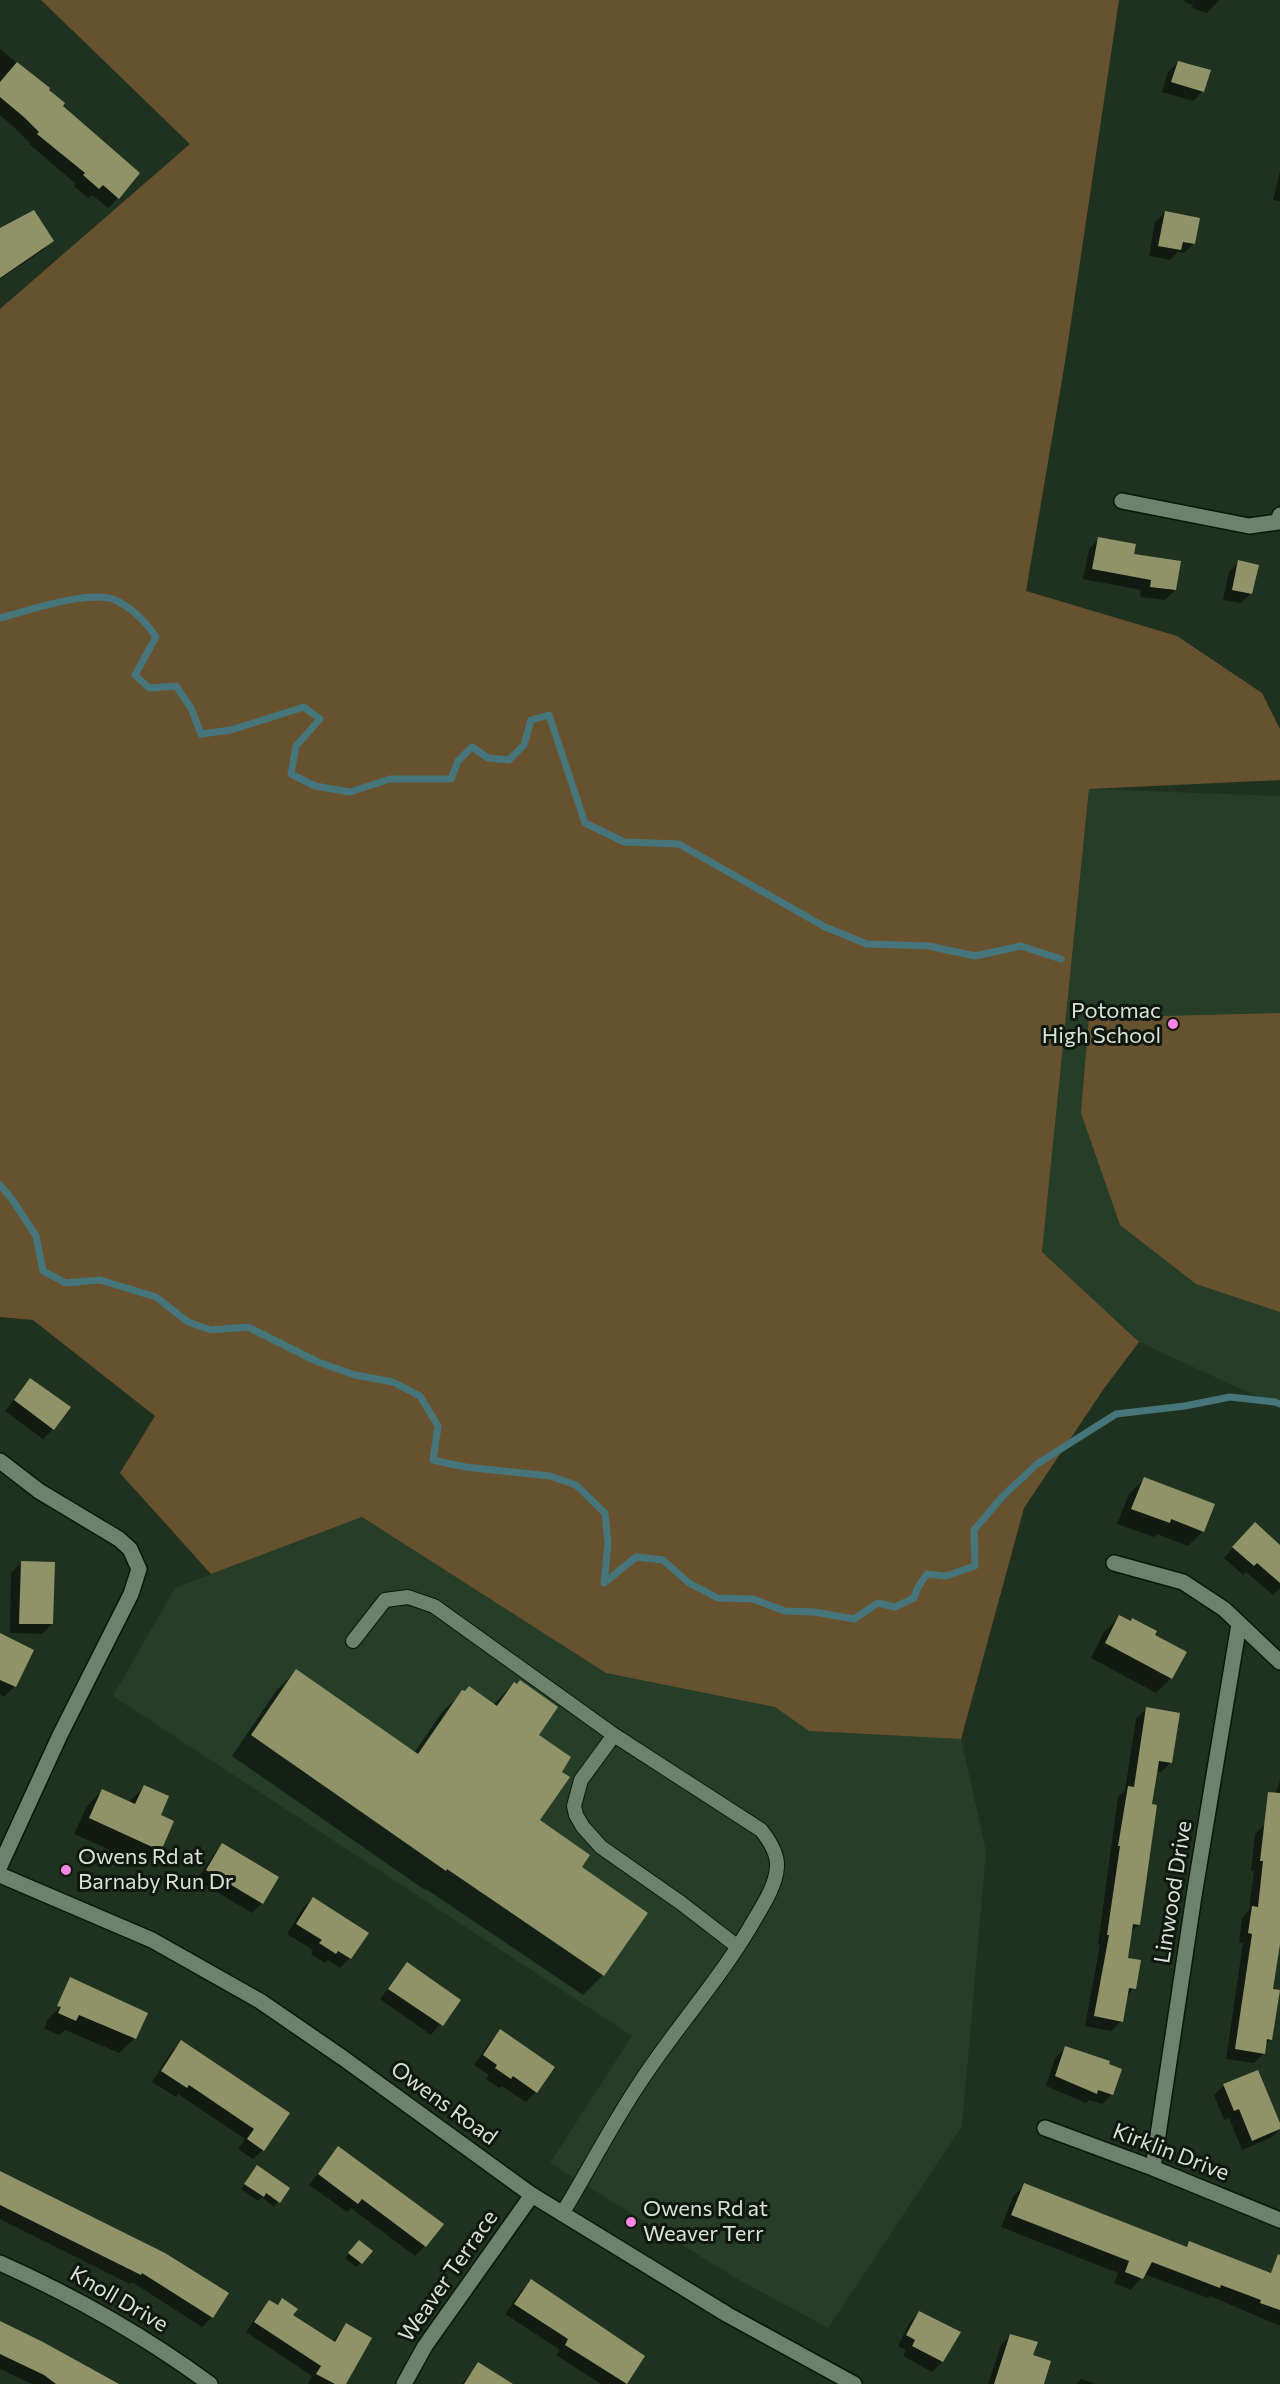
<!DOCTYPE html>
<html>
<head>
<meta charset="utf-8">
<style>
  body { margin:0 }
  canvas { display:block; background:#1f3220 }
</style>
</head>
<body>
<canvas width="1280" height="2384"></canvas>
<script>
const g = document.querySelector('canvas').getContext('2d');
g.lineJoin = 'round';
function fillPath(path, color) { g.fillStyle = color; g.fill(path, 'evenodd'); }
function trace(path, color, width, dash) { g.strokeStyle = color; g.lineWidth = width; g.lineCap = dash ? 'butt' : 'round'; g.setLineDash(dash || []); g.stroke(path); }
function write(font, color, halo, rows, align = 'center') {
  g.font = font + ' Commissioner,sans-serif'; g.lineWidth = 6; g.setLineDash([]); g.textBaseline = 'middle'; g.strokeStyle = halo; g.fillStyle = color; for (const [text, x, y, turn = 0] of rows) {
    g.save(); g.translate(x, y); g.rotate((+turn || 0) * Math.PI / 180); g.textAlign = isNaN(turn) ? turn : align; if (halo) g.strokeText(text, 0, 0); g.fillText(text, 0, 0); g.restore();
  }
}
const built = new Path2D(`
  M 1089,789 L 1280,796 L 1280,1407 L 1139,1342 L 1042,1252 Z
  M 362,1517 L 606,1673 L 775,1707 L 809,1731 L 961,1739 L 986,1851 L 962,2126 L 828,2328 L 734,2277 L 550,2163 L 632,2036 L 113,1696 L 175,1588 Z`);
const green = new Path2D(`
  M 41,0 L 1119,0 L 1065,362 L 1026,591 L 1177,636 L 1262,693 L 1280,729 L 1280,780 L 1089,789 L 1042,1252 L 1139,1342 L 1105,1387 L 1024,1508 L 961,1739 L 809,1731 L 775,1707 L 606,1673 L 362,1517 L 211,1574 L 120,1473 L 155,1416 L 33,1320 L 0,1317 L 0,309 L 190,144 Z
  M 1280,1013 L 1280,1312 L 1196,1284 L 1120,1225 L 1081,1113 L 1089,1018 Z`);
const shadow = new Path2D(`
  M 1185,0 L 1219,0 L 1207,13 L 1192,8 L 1193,5 L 1184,2 Z
  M 0,49 L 48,88 L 61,106 L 118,198 L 108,208 L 92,195 L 88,198 L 74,186 L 76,184 L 29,144 L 30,143 L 15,128 L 0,115 Z
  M 1178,62 L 1203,91 L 1193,101 L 1162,92 L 1168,72 Z
  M 1280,171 L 1280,201 L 1273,200 Z
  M 1165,212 L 1194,243 L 1184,253 L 1178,252 L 1170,260 L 1149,256 L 1155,222 Z
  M 0,230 L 52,241 L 42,251 L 0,279 Z
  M 1099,539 L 1133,555 L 1175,590 L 1165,600 L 1140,597 L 1141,590 L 1083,579 L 1089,549 Z
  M 1239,562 L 1251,593 L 1241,603 L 1223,600 L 1229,572 Z
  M 30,1380 L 53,1429 L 43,1439 L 5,1411 Z
  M 1144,1479 L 1203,1531 L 1188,1546 L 1157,1534 L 1154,1537 L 1117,1524 L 1129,1494 Z
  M 1245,1534 L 1280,1545 L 1280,1588 L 1273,1595 L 1246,1572 L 1243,1575 L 1224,1558 Z
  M 21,1563 L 52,1624 L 42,1634 L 10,1633 L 11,1573 Z
  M 1120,1617 L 1153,1636 L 1171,1678 L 1156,1693 L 1091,1658 L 1104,1632 Z
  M 0,1640 L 32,1650 L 14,1687 L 4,1697 L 0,1694 Z
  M 296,1671 L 414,1753 L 442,1712 L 463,1692 L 493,1705 L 514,1684 L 538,1821 L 580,1867 L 603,1975 L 583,1995 L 426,1889 L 425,1890 L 232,1756 L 276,1691 Z
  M 1146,1709 L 1171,1762 L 1161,1772 L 1156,1771 L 1138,1925 L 1131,1932 L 1127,1959 L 1134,1988 L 1126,1997 L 1121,2021 L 1111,2031 L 1085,2026 L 1100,1945 L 1098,1944 L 1118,1797 L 1125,1790 L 1136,1719 Z
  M 1280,1780 L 1280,1803 L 1273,1800 Z
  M 144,1787 L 159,1816 L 160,1850 L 144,1865 L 74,1834 L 87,1806 L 102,1791 L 128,1803 Z
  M 1265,1824 L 1280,1826 L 1280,1938 L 1271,1990 L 1271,2039 L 1265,2045 L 1264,2053 L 1254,2063 L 1226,2059 L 1243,1943 L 1239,1943 L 1242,1918 L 1249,1910 L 1254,1871 L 1251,1871 L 1255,1834 Z
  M 223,1845 L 277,1878 L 262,1903 L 252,1913 L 197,1880 L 213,1855 Z
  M 313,1898 L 350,1958 L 340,1968 L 328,1960 L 325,1963 L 311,1954 L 313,1950 L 287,1934 L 303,1908 Z
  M 407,1964 L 459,2000 L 431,2035 L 380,1999 Z
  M 83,1985 L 135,2038 L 119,2053 L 65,2030 L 59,2035 L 44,2029 L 48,2019 Z
  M 501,2031 L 536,2092 L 526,2102 L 502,2086 L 499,2088 L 486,2079 L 489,2075 L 474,2065 L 491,2041 Z
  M 181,2042 L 288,2113 L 263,2150 L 253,2159 L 238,2149 L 245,2139 L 178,2094 L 176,2097 L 152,2082 L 171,2052 Z
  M 1065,2048 L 1112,2094 L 1102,2104 L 1089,2100 L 1086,2103 L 1046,2086 L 1055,2058 Z
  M 1224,2085 L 1280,2127 L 1280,2129 L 1270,2138 L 1242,2150 L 1229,2118 L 1224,2120 L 1214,2095 Z
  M 338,2148 L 425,2246 L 415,2256 L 351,2208 L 347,2212 L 309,2185 Z
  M 253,2172 L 288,2188 L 274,2207 L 262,2197 L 258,2201 L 241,2189 Z
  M 0,2173 L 212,2317 L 202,2327 L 132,2282 L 130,2284 L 0,2219 Z
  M 1024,2185 L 1185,2248 L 1190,2243 L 1280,2276 L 1280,2326 L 1210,2296 L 1208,2298 L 1144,2274 L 1131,2290 L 1114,2283 L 1118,2273 L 1001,2227 L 1013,2197 Z
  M 355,2246 L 361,2263 L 356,2267 L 345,2258 Z
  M 531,2281 L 643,2356 L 625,2384 L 601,2384 L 556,2355 L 560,2350 L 505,2314 L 521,2291 Z
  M 283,2300 L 291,2315 L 332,2342 L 346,2325 L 344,2384 L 308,2384 L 312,2376 L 246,2332 L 260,2311 L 269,2302 L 276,2306 Z
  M 919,2313 L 942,2362 L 932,2372 L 903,2356 L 906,2350 L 898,2346 L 909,2323 Z
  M 0,2322 L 116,2384 L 32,2384 L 0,2369 Z
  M 1011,2335 L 1032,2356 L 1043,2384 L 988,2384 L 1001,2345 Z
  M 478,2364 L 498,2384 L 462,2384 Z
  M 1081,2379 L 1095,2384 L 1076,2384 Z`);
const stream = new Path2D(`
  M 0,618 C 27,611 90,589 115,600 C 133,608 145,621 156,637 L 135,675 L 149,688 L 176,686 L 191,708 L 201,734 L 231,730 L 304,707 L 320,719 L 296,746 L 291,774 L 315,786 L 350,792 L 390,779 L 451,779 L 458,761 L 472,747 L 488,758 L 509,760 L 524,745 L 531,720 L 549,715 L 585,823 L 624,842 L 679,844 L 825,927 L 867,944 L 929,946 L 975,956 L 1021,946 L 1061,959
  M 0,1185 L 12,1199 L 36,1236 L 43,1271 L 66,1283 L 100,1280 L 156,1297 L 188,1322 L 211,1330 L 248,1327 L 318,1362 L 355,1375 L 393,1382 L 420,1396 L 438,1426 L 433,1460 L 465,1467 L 550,1476 L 576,1485 L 605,1513 L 608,1543 L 604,1583 L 636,1557 L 663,1560 L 689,1583 L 718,1598 L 753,1599 L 785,1611 L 814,1612 L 854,1619 L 878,1603 L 895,1607 L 914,1598 L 918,1587 L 927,1574 L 946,1576 L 975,1566 L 974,1530 L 1003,1496 L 1037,1464 L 1116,1414 L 1185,1406 L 1230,1397 L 1275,1402 L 1280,1404`);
const building = new Path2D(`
  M 1178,61 L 1211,70 L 1204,92 L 1171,82 Z
  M 17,62 L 50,88 L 49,90 L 65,103 L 63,106 L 140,173 L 119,199 L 103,185 L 99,189 L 83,175 L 85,173 L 37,134 L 39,132 L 25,118 L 0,97 L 0,82 Z
  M 34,210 L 54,241 L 0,278 L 0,228 Z
  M 1165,211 L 1200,218 L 1195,244 L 1183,242 L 1181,250 L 1158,246 Z
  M 1098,537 L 1136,544 L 1134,554 L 1181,561 L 1176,590 L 1150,587 L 1151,580 L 1092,569 Z
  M 1238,560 L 1259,565 L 1252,594 L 1232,590 Z
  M 30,1378 L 71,1407 L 54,1430 L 14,1400 Z
  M 1144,1477 L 1215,1504 L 1204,1532 L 1171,1519 L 1170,1523 L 1131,1509 Z
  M 1255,1522 L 1280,1545 L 1280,1583 L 1257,1563 L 1254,1566 L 1232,1547 Z
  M 21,1561 L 55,1562 L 53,1624 L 19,1624 Z
  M 1119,1615 L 1131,1621 L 1132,1618 L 1157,1631 L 1155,1635 L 1187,1652 L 1172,1679 L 1105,1643 Z
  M 0,1633 L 34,1650 L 16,1687 L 0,1680 Z
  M 296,1669 L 418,1754 L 462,1690 L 465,1691 L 469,1686 L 497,1706 L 514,1682 L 517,1684 L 520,1680 L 558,1707 L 539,1735 L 571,1757 L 562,1772 L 570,1777 L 540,1820 L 590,1855 L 582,1867 L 648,1913 L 604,1976 L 447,1869 L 446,1871 L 251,1735 Z
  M 1146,1707 L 1180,1713 L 1172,1763 L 1159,1761 L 1152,1804 L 1157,1805 L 1140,1925 L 1133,1924 L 1128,1958 L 1141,1960 L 1136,1989 L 1129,1988 L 1123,2022 L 1094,2016 L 1109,1935 L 1107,1935 L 1120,1846 L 1118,1846 L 1128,1786 L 1134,1787 Z
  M 144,1785 L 169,1796 L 161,1815 L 174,1821 L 161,1851 L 89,1818 L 102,1789 L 135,1804 Z
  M 1268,1792 L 1280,1793 L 1280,1944 L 1273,1989 L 1280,1990 L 1272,2040 L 1267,2039 L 1265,2054 L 1235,2049 L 1252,1934 L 1248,1933 L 1252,1906 L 1258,1907 L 1263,1861 L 1260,1861 Z
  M 222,1843 L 279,1877 L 263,1904 L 206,1870 Z
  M 313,1897 L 369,1933 L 351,1959 L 338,1951 L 336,1954 L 319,1943 L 322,1940 L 296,1924 Z
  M 407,1962 L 461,2000 L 443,2026 L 388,1989 Z
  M 70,1977 L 148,2013 L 136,2039 L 79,2015 L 76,2021 L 58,2013 L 61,2007 L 57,2006 Z
  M 500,2029 L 555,2067 L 537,2093 L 513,2076 L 511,2079 L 495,2068 L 497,2065 L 483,2055 Z
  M 181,2040 L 290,2113 L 264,2151 L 247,2139 L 254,2129 L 189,2085 L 187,2088 L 161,2071 Z
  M 1065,2046 L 1110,2061 L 1109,2064 L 1122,2069 L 1113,2095 L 1098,2090 L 1097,2094 L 1055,2076 Z
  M 1258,2070 L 1280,2123 L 1280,2129 L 1252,2141 L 1239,2109 L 1234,2111 L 1223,2084 Z
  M 338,2146 L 444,2224 L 426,2247 L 362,2199 L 358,2204 L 318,2174 Z
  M 257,2165 L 290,2188 L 280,2203 L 266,2193 L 264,2197 L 244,2184 Z
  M 0,2171 L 165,2253 L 229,2293 L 213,2318 L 142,2273 L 141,2275 L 0,2205 Z
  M 1024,2183 L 1187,2247 L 1189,2241 L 1271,2273 L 1278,2254 L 1280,2255 L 1280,2310 L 1260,2303 L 1261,2300 L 1221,2285 L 1220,2288 L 1152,2262 L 1143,2279 L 1125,2272 L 1129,2261 L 1011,2215 Z
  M 359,2240 L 373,2251 L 362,2264 L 348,2253 Z
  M 531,2279 L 645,2356 L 627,2384 L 565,2345 L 568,2339 L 514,2304 Z
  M 282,2298 L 298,2309 L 293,2315 L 335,2342 L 346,2323 L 372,2338 L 346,2384 L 335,2384 L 316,2374 L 321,2366 L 254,2322 L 269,2300 L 278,2305 Z
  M 919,2311 L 961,2332 L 943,2362 L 912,2346 L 915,2340 L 906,2335 Z
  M 0,2321 L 43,2342 L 119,2384 L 56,2384 L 44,2375 L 0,2354 Z
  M 1010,2334 L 1038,2342 L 1033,2355 L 1051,2361 L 1044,2384 L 994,2384 Z
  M 478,2362 L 513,2384 L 464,2384 Z`);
const service = new Path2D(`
  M 353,1641 L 385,1600 L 408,1597 L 434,1606 L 614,1735 L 761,1830 C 769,1840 778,1853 777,1867 C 776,1884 765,1902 756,1917 C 723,1976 676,2027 639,2084 C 611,2126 588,2171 562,2214
  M 614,1735 L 581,1780 L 574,1806 L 576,1815 L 583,1827 L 601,1847 L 681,1903 L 738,1947`);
const minor = new Path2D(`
  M 1122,501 L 1249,526 L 1278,522 L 1280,515
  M 0,1461 L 39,1491 L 119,1539 L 130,1549 L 139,1569 L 131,1594 L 60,1735 L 0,1866
  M 1114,1563 L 1183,1582 L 1224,1609 L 1280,1662
  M 1045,2128 L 1153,2168 L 1280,2220
  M 1153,2168 L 1194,1896 L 1239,1624
  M 0,2263 C 74,2296 145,2336 210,2384
  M 404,2384 L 425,2346 L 532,2195`);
const tertiary = new Path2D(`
  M 0,1875 L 152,1940 L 260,2001 L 343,2058 L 532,2195 L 728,2315 L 854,2384`);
const markers = [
  [1173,1024,6,"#fd86e2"],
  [66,1870,6,"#fd86e2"],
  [631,2222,6,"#fd86e2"]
];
const poiNames = [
  ["Potomac",1161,1011,"right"],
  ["High School",1161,1036,"right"],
  ["Owens Rd at",78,1857],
  ["Barnaby Run Dr",78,1882],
  ["Owens Rd at",643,2209],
  ["Weaver Terr",643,2234]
];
const streetNames = [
  ["Linwood Drive",1173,1892,-81],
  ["Owens Road",444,2103,36],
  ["Kirklin Drive",1171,2152,21],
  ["Weaver Terrace",448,2276,-55],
  ["Knoll Drive",119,2299,30]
];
fillPath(built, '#263d28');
fillPath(green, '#67522f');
fillPath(shadow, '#0007');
trace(stream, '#46767b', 7);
fillPath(building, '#8f9367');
trace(service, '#081909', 16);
trace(minor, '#081909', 18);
trace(tertiary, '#081909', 18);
trace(service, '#6c826d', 14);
trace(minor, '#6c826d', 15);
trace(tertiary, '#6c826d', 15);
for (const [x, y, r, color] of markers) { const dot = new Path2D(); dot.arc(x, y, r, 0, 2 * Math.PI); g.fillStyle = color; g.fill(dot); trace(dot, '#0f170f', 2); }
write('22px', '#d6e2d7', '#0f170f', poiNames, 'left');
write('22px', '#d6e2d7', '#0f170f', streetNames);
</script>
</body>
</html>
